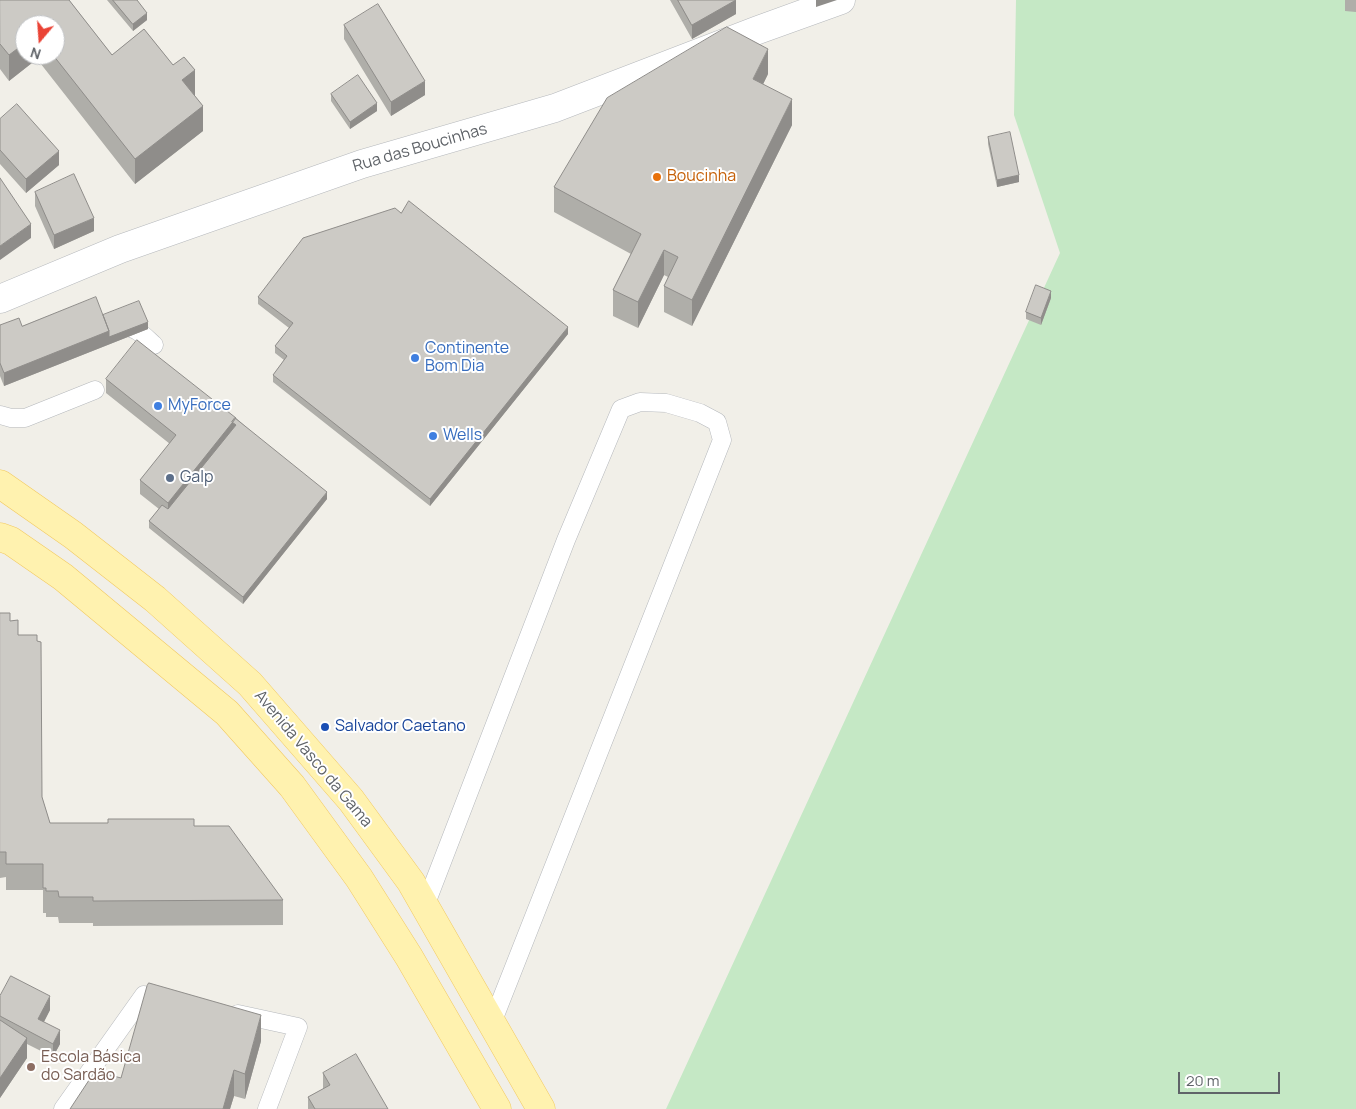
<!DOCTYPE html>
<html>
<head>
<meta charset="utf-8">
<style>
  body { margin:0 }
  #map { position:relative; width:1356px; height:1109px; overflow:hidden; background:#f1efe8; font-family:Manrope,sans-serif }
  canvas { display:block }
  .north { position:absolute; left:15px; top:15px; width:50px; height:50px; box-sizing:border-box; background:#fff; border:1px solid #bfc1c3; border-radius:50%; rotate:198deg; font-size:14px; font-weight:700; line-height:20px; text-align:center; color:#5f6368 }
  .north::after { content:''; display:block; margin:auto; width:18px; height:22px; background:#ea4335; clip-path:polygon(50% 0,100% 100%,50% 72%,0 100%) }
  .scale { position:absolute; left:1178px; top:1072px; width:102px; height:22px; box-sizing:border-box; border:2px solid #5f6368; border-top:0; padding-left:6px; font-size:15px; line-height:18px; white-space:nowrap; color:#5f6368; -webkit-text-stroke:4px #fff; paint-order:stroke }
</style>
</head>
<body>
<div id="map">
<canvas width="1356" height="1109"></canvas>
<div class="north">N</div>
<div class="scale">20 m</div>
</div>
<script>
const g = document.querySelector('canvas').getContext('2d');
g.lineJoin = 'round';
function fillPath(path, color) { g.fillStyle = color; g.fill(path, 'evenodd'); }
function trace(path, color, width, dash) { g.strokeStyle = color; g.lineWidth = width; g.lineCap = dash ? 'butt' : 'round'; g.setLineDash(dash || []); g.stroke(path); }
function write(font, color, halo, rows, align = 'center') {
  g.font = font + ' Manrope,sans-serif'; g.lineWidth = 4; g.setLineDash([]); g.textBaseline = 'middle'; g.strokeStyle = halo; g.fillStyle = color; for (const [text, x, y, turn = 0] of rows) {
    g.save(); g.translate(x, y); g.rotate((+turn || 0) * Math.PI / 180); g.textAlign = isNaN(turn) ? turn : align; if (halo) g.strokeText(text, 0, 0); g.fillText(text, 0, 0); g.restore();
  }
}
const green = new Path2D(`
  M 1016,0 L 1356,0 L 1356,1109 L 666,1109 L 1060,253 L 1014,115 Z`);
const lane = new Path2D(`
  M 118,327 C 135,325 142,334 154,345
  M 0,415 L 11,418 L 25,418 L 95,390
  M 425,906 L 566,540 L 621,409 L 640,402 L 666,403 L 700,413 L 717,422 L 722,440 L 492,1023
  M 238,1014 L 298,1027 L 267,1109
  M 63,1109 L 144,995 L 166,1000`);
const street = new Path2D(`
  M 0,299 L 120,249 L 362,164 L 555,108 L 758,30 L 841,0`);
const primary = new Path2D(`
  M 0,484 L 73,535 L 155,599 L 250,684 L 351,800 L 411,882 L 541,1109
  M 0,537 L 11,541 L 63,577 L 227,713 L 292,786 L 359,878 L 409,957 L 497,1109`);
const wall = new Path2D(`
  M 0,0 L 69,0 L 112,55 L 144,29 L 173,65 L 184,57 L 195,70 L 195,96 L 203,106 L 203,131 L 135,184 L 37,59 L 9,81 L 0,69 ZM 25,25 L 55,25 L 55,55 L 25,55 Z
  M 107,0 L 137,0 L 147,20 L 133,31 Z
  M 670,0 L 735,0 L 736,14 L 692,39 Z
  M 1345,0 L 1356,0 L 1356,12 L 1345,11 Z
  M 344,25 L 425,95 L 391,116 L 344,39 Z
  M 768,74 L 763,84 L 792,125 L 692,326 L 664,312 L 664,286 L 668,277 L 664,275 L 638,328 L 613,316 L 613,290 L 631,254 L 554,212 L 554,187 Z
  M 331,94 L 377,111 L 350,129 L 331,101 Z
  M 0,119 L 59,165 L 26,193 L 0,164 Z
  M 988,137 L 1019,182 L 997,187 L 988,144 Z
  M 35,192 L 94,231 L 54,249 L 35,206 Z
  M 401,213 L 568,334 L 430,506 L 273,382 L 273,375 L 284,360 L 275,353 L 275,346 L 289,328 L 258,304 L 258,297 Z
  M 1051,298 L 1041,325 L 1026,319 L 1026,312 Z
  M 103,315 L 148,329 L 4,386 L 0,376 L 0,325 L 22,326 Z
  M 106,379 L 236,418 L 327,499 L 243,604 L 149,528 L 149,521 L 159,509 L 140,494 L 140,480 L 170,444 L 106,393 Z
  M 0,613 L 10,621 L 18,635 L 42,797 L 50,823 L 194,826 L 283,900 L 283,925 L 93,926 L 93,923 L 59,923 L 58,917 L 46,917 L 46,913 L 43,913 L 43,890 L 6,890 L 6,877 L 0,878 Z
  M 0,996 L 50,1010 L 44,1022 L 60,1044 L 53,1057 L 27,1044 L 27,1058 L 0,1098 Z
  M 261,1041 L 245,1099 L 234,1096 L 230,1109 L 70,1109 L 121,1078 Z
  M 323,1073 L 388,1109 L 308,1109 L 308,1097 L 323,1089 Z`);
const shadedWall = new Path2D(`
  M 736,0 L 736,14 L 692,39 L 692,25 Z
  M 816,0 L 837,0 L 816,7 Z
  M 147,13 L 147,20 L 133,31 L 133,24 Z
  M 25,43 L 25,55 L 37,55 L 37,59 L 9,81 L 9,55 Z
  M 768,49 L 768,74 L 753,105 L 753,79 Z
  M 195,70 L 195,96 L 182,80 Z
  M 425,81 L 425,95 L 391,116 L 391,102 Z
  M 792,99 L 792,125 L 692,326 L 692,300 Z
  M 377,103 L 377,111 L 350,129 L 350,122 Z
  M 203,106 L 203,131 L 135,184 L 135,159 Z
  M 59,151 L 59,165 L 26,193 L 26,179 Z
  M 1019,175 L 1019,182 L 997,187 L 997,180 Z
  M 94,218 L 94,231 L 54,249 L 54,235 Z
  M 31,224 L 31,238 L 0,260 L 0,246 Z
  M 664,250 L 664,275 L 638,328 L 638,302 Z
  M 1051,291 L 1051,298 L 1041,325 L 1041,318 Z
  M 148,322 L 148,329 L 4,386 L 4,373 L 109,331 Z
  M 568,327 L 568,334 L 430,506 L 430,499 Z
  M 236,418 L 236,432 L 168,516 L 168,503 Z
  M 327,492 L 327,499 L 243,604 L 243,597 Z
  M 50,996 L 50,1010 L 38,1033 L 38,1019 Z
  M 261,1015 L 261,1041 L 245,1099 L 245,1074 Z
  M 60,1030 L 60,1044 L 53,1057 L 53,1044 Z
  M 27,1038 L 27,1058 L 0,1098 L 0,1078 Z
  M 234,1070 L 234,1096 L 230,1109 L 223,1109 Z`);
const building = new Path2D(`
  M 0,0 L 69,0 L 112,55 L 144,29 L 173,65 L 184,57 L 195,70 L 182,80 L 203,106 L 135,159 L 53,55 L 55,55 L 55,25 L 25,25 L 25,43 L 9,55 L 0,44 Z
  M 113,0 L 137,0 L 147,13 L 133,24 Z
  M 678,0 L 736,0 L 692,25 Z
  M 378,4 L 425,81 L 391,102 L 344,25 Z
  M 727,27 L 768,49 L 753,79 L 792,99 L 692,300 L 664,286 L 678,257 L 664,250 L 638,302 L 613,290 L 641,234 L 554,187 L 607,98 Z
  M 358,75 L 377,103 L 350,122 L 331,94 Z
  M 17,104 L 59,151 L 26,179 L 0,150 L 0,119 Z
  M 1010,132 L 1019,175 L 997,180 L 988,137 Z
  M 74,174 L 94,218 L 54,235 L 35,192 Z
  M 0,178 L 31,224 L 0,246 Z
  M 409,201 L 568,327 L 430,499 L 273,375 L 287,356 L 275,346 L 293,323 L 258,297 L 303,238 L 395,208 L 401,213 Z
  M 1036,285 L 1051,291 L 1041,318 L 1026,312 Z
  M 96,297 L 109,331 L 4,373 L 0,363 L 0,325 L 19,318 L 22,326 Z
  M 139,301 L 148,322 L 109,337 L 109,331 L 103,315 Z
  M 137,340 L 236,418 L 168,503 L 140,480 L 176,435 L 106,379 Z
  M 235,418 L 327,492 L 243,597 L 149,521 L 162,505 L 168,509 L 236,425 L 232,422 Z
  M 0,613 L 10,613 L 10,621 L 18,620 L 18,635 L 37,635 L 37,641 L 41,642 L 42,797 L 50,823 L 108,823 L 108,819 L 194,819 L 194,826 L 229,826 L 283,900 L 93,901 L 93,897 L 59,897 L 58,891 L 46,891 L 46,888 L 43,888 L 43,864 L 6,864 L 6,852 L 0,852 Z
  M 11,976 L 50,996 L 38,1019 L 60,1030 L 53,1044 L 0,1016 L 0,996 Z
  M 149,983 L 261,1015 L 245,1074 L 234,1070 L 223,1109 L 70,1109 L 95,1071 L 121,1078 L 147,986 Z
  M 0,1020 L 27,1038 L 0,1078 Z
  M 356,1054 L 388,1109 L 315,1109 L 308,1097 L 330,1085 L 323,1073 Z`);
const markers = [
  [657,177,5,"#e8710a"],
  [415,358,5,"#3f7fe0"],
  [158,406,5,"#3f7fe0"],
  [433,436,5,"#3f7fe0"],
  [170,478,5,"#5c6f8a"],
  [325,727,5,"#1a4fb4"],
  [31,1067,5,"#8d6e63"]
];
const streetNames = [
  ["Rua das Boucinhas",420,148,-16],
  ["Avenida Vasco da Gama",313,759,50]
];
const foodNames = [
  ["Boucinha",667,177]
];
const shopNames = [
  ["Continente",425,349],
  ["Bom Dia",425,367],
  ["MyForce",168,406],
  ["Wells",443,436]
];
const serviceNames = [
  ["Galp",180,478]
];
const transitNames = [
  ["Salvador Caetano",335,727]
];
const educationNames = [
  ["Escola Básica",41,1058],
  ["do Sardão",41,1076]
];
fillPath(green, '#c5e8c5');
trace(lane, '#b5b8bc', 19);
trace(street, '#b5b8bc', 29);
trace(primary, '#f2c960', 29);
trace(lane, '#fff', 18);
trace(street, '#fff', 28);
trace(primary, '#fff2af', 28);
fillPath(wall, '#afaea9');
fillPath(shadedWall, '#8f8d8a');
fillPath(building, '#cccac5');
trace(building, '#8f8d8a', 1);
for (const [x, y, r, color] of markers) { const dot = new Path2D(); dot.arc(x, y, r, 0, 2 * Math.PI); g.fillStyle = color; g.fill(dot); trace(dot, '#fff', 2); }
write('16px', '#5f6368', '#fff', streetNames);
write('16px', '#c56008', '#fff', foodNames, 'left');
write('16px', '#366cbe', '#fff', shopNames, 'left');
write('16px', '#4e5e75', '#fff', serviceNames, 'left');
write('16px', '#164399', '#fff', transitNames, 'left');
write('16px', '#785e54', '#fff', educationNames, 'left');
</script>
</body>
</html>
